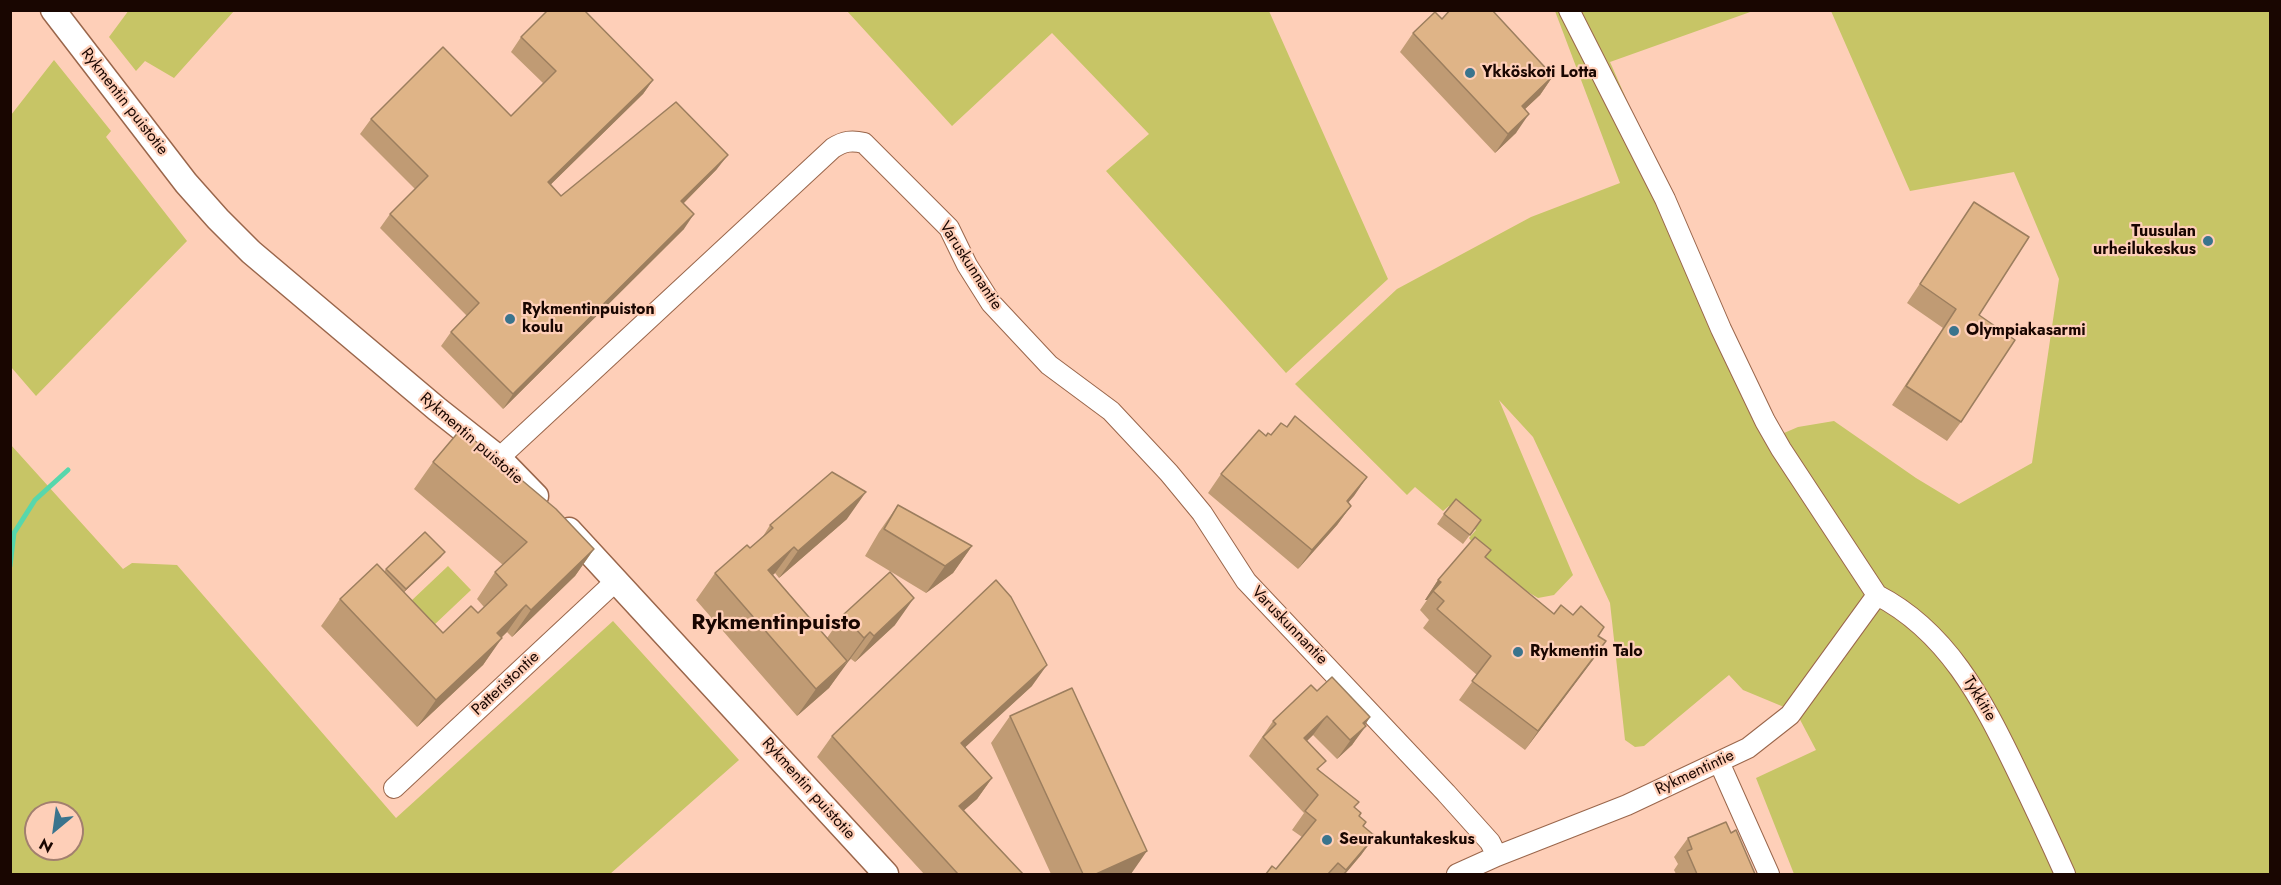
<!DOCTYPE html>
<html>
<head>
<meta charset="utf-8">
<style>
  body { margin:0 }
  #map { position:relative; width:2281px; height:885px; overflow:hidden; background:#fecfb8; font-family:Jost,sans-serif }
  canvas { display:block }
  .frame { position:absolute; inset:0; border:12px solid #190601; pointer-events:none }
  .north { position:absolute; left:24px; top:801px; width:60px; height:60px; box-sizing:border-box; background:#fecfb8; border:2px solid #a27f6f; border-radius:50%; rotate:209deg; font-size:16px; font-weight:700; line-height:24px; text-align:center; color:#190601 }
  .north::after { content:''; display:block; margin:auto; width:21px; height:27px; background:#3a748d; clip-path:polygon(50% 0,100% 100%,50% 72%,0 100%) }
</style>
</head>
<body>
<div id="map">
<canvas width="2281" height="885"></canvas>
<div class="frame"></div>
<div class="north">N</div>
</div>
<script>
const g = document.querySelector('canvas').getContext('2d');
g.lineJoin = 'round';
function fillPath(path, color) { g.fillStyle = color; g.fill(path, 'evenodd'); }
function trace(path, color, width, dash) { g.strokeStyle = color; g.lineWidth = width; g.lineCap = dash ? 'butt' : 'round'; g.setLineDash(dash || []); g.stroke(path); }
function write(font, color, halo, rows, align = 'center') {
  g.font = font + ' Jost,sans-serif'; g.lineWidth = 4.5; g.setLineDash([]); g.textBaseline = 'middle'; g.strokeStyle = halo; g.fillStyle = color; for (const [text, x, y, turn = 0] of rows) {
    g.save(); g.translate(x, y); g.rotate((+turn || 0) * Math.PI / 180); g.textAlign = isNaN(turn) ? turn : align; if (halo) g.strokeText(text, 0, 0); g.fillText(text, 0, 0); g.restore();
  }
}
const green = new Path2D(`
  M 129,10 L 234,10 L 234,11 L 174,78 L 145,61 L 136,71 L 109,37 Z
  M 847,11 L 1269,11 L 1388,279 L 1286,373 L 1106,171 L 1149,134 L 1052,33 L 952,126 Z
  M 1555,11 L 1753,11 L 1610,62 L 1762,407 L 1770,439 L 1798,427 L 1834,421 L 1916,478 L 1959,504 L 2032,463 L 2059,279 L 2014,172 L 1910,191 L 1831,11 L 2270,11 L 2270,874 L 1794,874 L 1756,778 L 1816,750 L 1796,712 L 1743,690 L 1729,675 L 1644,746 L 1635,747 L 1625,740 L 1610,603 L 1533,437 L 1499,400 L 1573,575 L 1554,595 L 1538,598 L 1511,582 L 1489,565 L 1469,538 L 1476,530 L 1449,506 L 1443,511 L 1415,487 L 1407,495 L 1295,384 L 1397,289 L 1531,217 L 1620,183 Z
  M 54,60 L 111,131 L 106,137 L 187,241 L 36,396 L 11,367 L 11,115 Z
  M 11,445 L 123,569 L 132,563 L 177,565 L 396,818 L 613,621 L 739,760 L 610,874 L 11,874 ZM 36,813 L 72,813 L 72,849 L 36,849 Z
  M 448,566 L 471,590 L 433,626 L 410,602 Z`);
const stream = new Path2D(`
  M 10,566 L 14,533 L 35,500 L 68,470`);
const minor = new Path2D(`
  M 1569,10 L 1665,199 L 1721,329 L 1765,421 L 1781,449 L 1877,595 C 1947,631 1982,699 2015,767 C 2032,802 2049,838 2065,874
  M 499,458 L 833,148 C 844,141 852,140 864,143 L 949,228 L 967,265 L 991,303 L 1049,365 L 1111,411 L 1169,473 L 1202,513 L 1246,581 L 1446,793 L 1490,842 L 1497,856
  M 1719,762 L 1769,874
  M 394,788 L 617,580
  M 1457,874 L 1497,856 L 1627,805 L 1748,748 L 1790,715 L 1877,595`);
const tertiary = new Path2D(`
  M 53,10 L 186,183 L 218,219 L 251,252 L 437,409 L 499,458 L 536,496
  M 569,530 L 886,874`);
const wall = new Path2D(`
  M 1442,19 L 1553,76 L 1540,95 L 1525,109 L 1516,133 L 1495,153 L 1400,52 L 1413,33 Z
  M 521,37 L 653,80 L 643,94 L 551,184 L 561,196 L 717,169 L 683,204 L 684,229 L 503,409 L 441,346 L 451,332 L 467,316 L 380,228 L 390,214 L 415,189 L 360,134 L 371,119 L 511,116 L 543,83 L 511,52 Z
  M 1974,202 L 1979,315 L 1961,422 L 1947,441 L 1892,405 L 1943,328 L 1907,303 Z
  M 1271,435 L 1367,477 L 1348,503 L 1351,506 L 1337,525 L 1298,569 L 1208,493 L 1221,474 L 1266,436 Z
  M 433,462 L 594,549 L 575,576 L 512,637 L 507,632 L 501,638 L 483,665 L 417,727 L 321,626 L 340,599 L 384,572 L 386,569 L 441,557 L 404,592 L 443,633 L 478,613 L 484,607 L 477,599 L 495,572 L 503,565 L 414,489 Z
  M 898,505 L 972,546 L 953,573 L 926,593 L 865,556 L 879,532 Z
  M 1444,514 L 1481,520 L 1463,544 L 1437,524 Z
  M 847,519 L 779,578 L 775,573 L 773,575 L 827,638 L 843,615 L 895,625 L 855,662 L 851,659 L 846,663 L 829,688 L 797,716 L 696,600 L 715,573 L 750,548 L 762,538 L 770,525 Z
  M 1486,557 L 1554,614 L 1598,636 L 1606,641 L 1525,750 L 1459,700 L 1477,675 L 1423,628 L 1429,620 L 1420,610 L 1427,600 L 1425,600 L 1438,580 Z
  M 1032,686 L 965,747 L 992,778 L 977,799 L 964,810 L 1023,874 L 924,874 L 817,757 L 832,736 Z
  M 1317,691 L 1370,717 L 1352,745 L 1337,759 L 1313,735 L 1307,741 L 1319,770 L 1355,808 L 1363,827 L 1375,836 L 1361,855 L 1345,874 L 1266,874 L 1276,869 L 1302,837 L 1292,830 L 1304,813 L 1249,756 L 1273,721 Z
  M 1010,716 L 1131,874 L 1051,874 L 991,743 Z
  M 1731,833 L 1755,874 L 1676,874 L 1674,870 L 1678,864 L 1674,857 L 1688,838 Z`);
const shadedWall = new Path2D(`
  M 1553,76 L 1540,95 L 1508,125 L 1522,106 Z
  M 653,80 L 643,94 L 538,197 L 548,182 Z
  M 1529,114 L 1516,133 L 1495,153 L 1508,134 Z
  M 728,155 L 717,169 L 671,216 L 681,201 Z
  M 694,214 L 684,229 L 503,409 L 513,394 Z
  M 1367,477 L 1354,496 L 1333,520 L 1347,501 Z
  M 866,492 L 847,519 L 779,578 L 798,551 Z
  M 1351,506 L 1337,525 L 1298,569 L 1312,550 Z
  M 972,546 L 953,573 L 926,593 L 945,566 Z
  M 794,547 L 775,573 L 749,596 L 768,570 Z
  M 594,549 L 575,576 L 512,637 L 531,610 Z
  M 445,552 L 441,557 L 402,594 L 406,589 Z
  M 1438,580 L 1441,582 L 1427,600 L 1425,600 Z
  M 914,598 L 895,625 L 855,662 L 874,636 Z
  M 526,605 L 507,632 L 478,660 L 497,633 Z
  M 870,632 L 829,688 L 797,716 L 816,689 L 846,663 L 864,638 Z
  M 502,638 L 483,665 L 417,727 L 436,700 Z
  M 1606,641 L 1593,660 L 1525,750 L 1538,731 Z
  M 1047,665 L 1032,686 L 947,764 L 961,743 Z
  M 1327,716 L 1313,735 L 1290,757 L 1304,738 Z
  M 1370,717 L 1361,731 L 1366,726 L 1352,745 L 1337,759 L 1363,723 Z
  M 992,778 L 977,799 L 945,827 L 959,806 Z
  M 1375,836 L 1361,855 L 1345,874 L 1343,874 Z
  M 1147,851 L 1131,874 L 1096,874 Z`);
const building = new Path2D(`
  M 548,10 L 584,10 L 653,80 L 548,182 L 561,196 L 676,102 L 728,155 L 681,201 L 694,214 L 513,394 L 451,332 L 479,303 L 390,214 L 428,176 L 371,119 L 443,47 L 511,116 L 556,71 L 521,37 Z
  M 1450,10 L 1492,10 L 1553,76 L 1522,106 L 1529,114 L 1508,134 L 1413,33 L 1435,12 L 1442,19 Z
  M 1974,202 L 2029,237 L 1979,315 L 2015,340 L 1961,422 L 1906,386 L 1956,309 L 1920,284 Z
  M 1295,416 L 1367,477 L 1347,501 L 1351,506 L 1312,550 L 1221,474 L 1259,430 L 1266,436 L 1268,433 L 1271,435 L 1281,423 L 1287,427 Z
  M 461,429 L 556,509 L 594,549 L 531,610 L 526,605 L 497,633 L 502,638 L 436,700 L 340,599 L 377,564 L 443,633 L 471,606 L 478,613 L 507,585 L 495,572 L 527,542 L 433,462 Z
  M 832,472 L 866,492 L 798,551 L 794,547 L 768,570 L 847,661 L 816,689 L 715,573 L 747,545 L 750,548 L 773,528 L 770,525 Z
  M 1456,499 L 1481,520 L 1470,535 L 1444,514 Z
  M 898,505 L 972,546 L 945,566 L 884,529 Z
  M 425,532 L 445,552 L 406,589 L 386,569 Z
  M 1475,537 L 1491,550 L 1485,557 L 1554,614 L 1561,605 L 1573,615 L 1581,606 L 1604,627 L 1598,636 L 1606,641 L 1538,731 L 1472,681 L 1491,656 L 1437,609 L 1444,601 L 1433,591 L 1441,582 L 1438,580 Z
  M 890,572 L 914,598 L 874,636 L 870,632 L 864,638 L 843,615 Z
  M 996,580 L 1011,597 L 1047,665 L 961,743 L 992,778 L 959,806 L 1023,874 L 958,874 L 832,736 Z
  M 1332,677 L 1370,717 L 1363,723 L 1366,726 L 1350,740 L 1327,716 L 1304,738 L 1326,761 L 1317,769 L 1359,802 L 1354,807 L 1361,813 L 1359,816 L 1366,822 L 1363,826 L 1375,836 L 1346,870 L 1338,863 L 1328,874 L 1266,874 L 1272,866 L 1276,869 L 1316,820 L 1305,811 L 1318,795 L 1263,737 L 1276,724 L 1273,721 L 1311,685 L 1317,691 Z
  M 1072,688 L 1147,851 L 1096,874 L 1083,874 L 1010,716 Z
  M 1726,822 L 1731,833 L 1736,830 L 1755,874 L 1697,874 L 1687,851 L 1692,849 L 1688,838 Z`);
const markers = [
  [1470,73,6,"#3a748d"],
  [2208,241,6,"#3a748d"],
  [510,319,6,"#3a748d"],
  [1954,331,6,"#3a748d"],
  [1518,652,6,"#3a748d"],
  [1327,840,6,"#3a748d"]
];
const poiNames = [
  ["Ykköskoti Lotta",1482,73],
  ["Tuusulan",2196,232,"right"],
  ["urheilukeskus",2196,250,"right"],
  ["Rykmentinpuiston",522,310],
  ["koulu",522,328],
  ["Olympiakasarmi",1966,331],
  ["Rykmentin Talo",1530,652],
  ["Seurakuntakeskus",1339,840]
];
const streetNames = [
  ["Rykmentin puistotie",124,102,52],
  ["Varuskunnantie",970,266,57],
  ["Rykmentin puistotie",471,439,41],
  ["Varuskunnantie",1289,626,46],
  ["Patteristontie",506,684,-43],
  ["Tykkitie",1979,699,59],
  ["Rykmentintie",1695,773,-25],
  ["Rykmentin puistotie",808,789,48]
];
const districtNames = [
  ["Rykmentinpuisto",776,624]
];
fillPath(green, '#c7c566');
trace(stream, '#57d7ac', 5);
trace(minor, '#9a664b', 22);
trace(tertiary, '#9a664b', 27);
trace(minor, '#fff', 20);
trace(tertiary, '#fff', 24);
fillPath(wall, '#c09b74');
fillPath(shadedWall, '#9c7e5e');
fillPath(building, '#dfb487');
trace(building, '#9c7e5e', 1.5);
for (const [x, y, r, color] of markers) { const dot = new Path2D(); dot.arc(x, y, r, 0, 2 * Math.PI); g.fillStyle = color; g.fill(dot); trace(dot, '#fecfb8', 2); }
write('bold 16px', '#190601', '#fecfb8', poiNames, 'left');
write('16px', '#190601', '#fecfb8', streetNames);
write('bold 22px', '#190601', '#fecfb8', districtNames);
</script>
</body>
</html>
